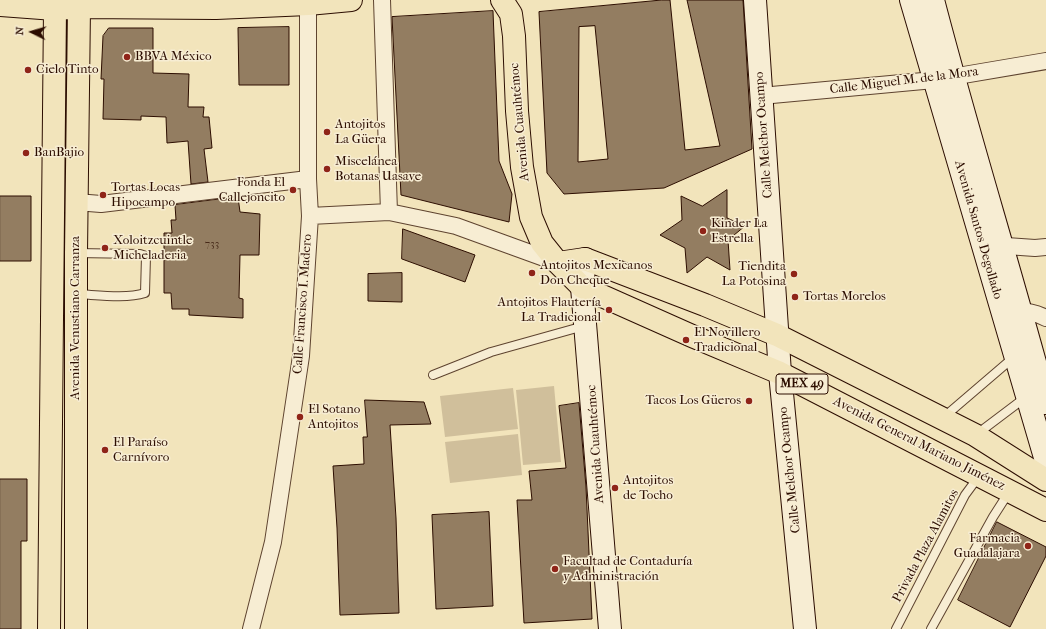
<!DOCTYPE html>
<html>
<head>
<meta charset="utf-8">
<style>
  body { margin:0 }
  #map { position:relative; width:1046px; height:629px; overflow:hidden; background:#f2e4bb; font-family:"IM FELL French Canon",serif }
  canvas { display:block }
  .north { position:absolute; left:12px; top:12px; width:40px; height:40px; -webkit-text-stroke:3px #f7edd3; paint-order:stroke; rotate:275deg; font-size:11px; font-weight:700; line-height:16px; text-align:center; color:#2c0d00 }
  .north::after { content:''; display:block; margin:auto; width:14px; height:18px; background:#2c0d00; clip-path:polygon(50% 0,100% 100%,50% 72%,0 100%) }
</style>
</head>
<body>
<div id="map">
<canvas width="1046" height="629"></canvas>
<div class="north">N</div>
</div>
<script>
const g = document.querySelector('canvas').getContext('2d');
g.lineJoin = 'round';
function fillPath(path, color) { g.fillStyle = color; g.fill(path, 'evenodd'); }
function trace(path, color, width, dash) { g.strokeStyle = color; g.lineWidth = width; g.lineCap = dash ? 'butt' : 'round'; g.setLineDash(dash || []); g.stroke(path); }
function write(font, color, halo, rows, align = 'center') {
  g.font = font + ' "IM FELL French Canon",serif'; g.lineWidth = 3; g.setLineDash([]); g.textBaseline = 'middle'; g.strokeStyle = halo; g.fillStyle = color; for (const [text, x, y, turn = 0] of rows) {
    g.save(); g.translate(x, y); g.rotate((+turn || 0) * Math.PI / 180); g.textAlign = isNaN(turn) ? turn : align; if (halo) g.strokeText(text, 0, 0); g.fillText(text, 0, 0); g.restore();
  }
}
const green = new Path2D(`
  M 554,386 L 561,462 L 523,465 L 516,390 Z
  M 513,388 L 518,429 L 445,437 L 440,396 Z
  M 518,434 L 522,475 L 450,483 L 445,442 Z`);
const building = new Path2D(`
  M 662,0 L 670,0 L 685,150 L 720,146 L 687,0 L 743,0 L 752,149 L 664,188 L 564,194 L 547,173 L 539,12 ZM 595,26 L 608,159 L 578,162 L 579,27 Z
  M 493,11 L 499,161 L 512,194 L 509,222 L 401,195 L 392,17 Z
  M 289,27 L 289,85 L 239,85 L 238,28 Z
  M 109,28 L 153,28 L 153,73 L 189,74 L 188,107 L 204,107 L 203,117 L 209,117 L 212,148 L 204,149 L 208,182 L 191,184 L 188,141 L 167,143 L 166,117 L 141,116 L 141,120 L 103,119 L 104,79 L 101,79 L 103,36 Z
  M 727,190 L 727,218 L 745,226 L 728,240 L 730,270 L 707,257 L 687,273 L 685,248 L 660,235 L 682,220 L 681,196 L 702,206 Z
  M 0,196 L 31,196 L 31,261 L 0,261 Z
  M 238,197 L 240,212 L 260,214 L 259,255 L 240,255 L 239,298 L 243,299 L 243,318 L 189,315 L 189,309 L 172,309 L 171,293 L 164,293 L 164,233 L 172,233 L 171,220 L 176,220 L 175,205 Z
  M 403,229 L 475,255 L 465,282 L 402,259 Z
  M 402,273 L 402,302 L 368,301 L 368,274 Z
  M 365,400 L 424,402 L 431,424 L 390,425 L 396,518 L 399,613 L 340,615 L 337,528 L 333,466 L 364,464 L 363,437 L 367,437 Z
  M 579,403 L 586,487 L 592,619 L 524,623 L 517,500 L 532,500 L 529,471 L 566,468 L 559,406 Z
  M 0,479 L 27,479 L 27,541 L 21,541 L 21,629 L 0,629 Z
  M 489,512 L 493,606 L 436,609 L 432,515 Z
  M 997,522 L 1046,547 L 1046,556 L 1010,627 L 958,600 Z`);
const lane = new Path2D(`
  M 76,253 L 140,254 L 146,256 L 145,293 C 126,299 98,295 77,294
  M 433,375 L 491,352 L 584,326
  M 944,417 L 1014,357
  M 977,434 L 1026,397
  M 896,629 L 965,495 L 979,476
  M 931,629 L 993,517 L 1009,492`);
const street = new Path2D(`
  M 382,0 L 389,212
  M 761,96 L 934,80 L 1046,61
  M 76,202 L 101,204 L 308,179
  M 310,216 L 389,212 L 456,226 L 558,263
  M 992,245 L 1035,248 L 1046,247
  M 1011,312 C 1024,310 1034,312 1046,318
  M 251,629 L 273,542 L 301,356 L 310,216 L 308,179 L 308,4 L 303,0`);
const secondary = new Path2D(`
  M 755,0 L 780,373 L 805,629
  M 911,0 L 1046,461
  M 933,0 C 968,135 1010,268 1046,403
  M 585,259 L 582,287 L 610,629`);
const primary = new Path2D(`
  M 502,0 L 511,14 L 514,36 L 517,111 L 522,167 L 531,217 L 542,243 L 558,263 L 582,287 L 692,336 L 780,373 L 1046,510
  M 0,5 L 55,9 L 79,7 L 216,8 L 308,4 L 351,0
  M 558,263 L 585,259 L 705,305 L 777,335 L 975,435 L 1046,480
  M 49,629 L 55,9
  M 76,629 L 76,253 L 79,7 L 81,0`);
const markers = [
  [127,57,4,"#8f2418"],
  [28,70,4,"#8f2418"],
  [327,132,4,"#8f2418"],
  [26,153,4,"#8f2418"],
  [327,169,4,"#8f2418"],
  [293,190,4,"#8f2418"],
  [103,195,4,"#8f2418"],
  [703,231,4,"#8f2418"],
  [105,248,4,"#8f2418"],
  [532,273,4,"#8f2418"],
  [794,274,4,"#8f2418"],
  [795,297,4,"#8f2418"],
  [609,310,4,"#8f2418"],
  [686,340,4,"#8f2418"],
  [749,401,4,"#8f2418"],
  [300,417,4,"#8f2418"],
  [105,450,4,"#8f2418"],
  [615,488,4,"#8f2418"],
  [1028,546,4,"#8f2418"],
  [555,569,4,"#8f2418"]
];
const numberNames = [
  ["733",212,244]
];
const shields = [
  [802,384,52]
];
const shieldNames = [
  ["MEX 49",802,384]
];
const poiNames = [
  ["BBVA México",135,57],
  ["Cielo Tinto",36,70],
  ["Antojitos",335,125],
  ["La Güera",335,140],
  ["BanBajio",34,153],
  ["Miscelánea",335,162],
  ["Botanas Uasave",335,177],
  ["Fonda El",285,183,"right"],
  ["Callejoncito",285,198,"right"],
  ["Tortas Locas",111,188],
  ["Hipocampo",111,203],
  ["Kinder La",711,224],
  ["Estrella",711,239],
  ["Xoloitzcuintle",113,241],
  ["Micheladeria",113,256],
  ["Antojitos Mexicanos",540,266],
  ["Don Cheque",540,281],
  ["Tiendita",786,267,"right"],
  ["La Potosina",786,282,"right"],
  ["Tortas Morelos",803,297],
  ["Antojitos Flautería",601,303,"right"],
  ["La Tradicional",601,318,"right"],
  ["El Novillero",694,333],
  ["Tradicional",694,348],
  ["Tacos Los Güeros",741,401,"right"],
  ["El Sotano",308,410],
  ["Antojitos",308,425],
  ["El Paraíso",113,443],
  ["Carnívoro",113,458],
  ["Antojitos",623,481],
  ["de Tocho",623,496],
  ["Farmacia",1020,539,"right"],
  ["Guadalajara",1020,554,"right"],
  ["Facultad de Contaduría",563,562],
  ["y Administración",563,577]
];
const streetNames = [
  ["Calle Miguel M. de la Mora",904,81,-7],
  ["Avenida Cuauhtémoc",520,122,-95],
  ["Calle Melchor Ocampo",764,135,-94],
  ["Avenida Santos Degollado",978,230,74],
  ["Calle Francisco I. Madero",303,304,-86],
  ["Avenida Venustiano Carranza",76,318,-90],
  ["Avenida Cuauhtémoc",596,444,-94],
  ["Avenida General Mariano Jiménez",919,444,27],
  ["Calle Melchor Ocampo",790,470,-96],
  ["Privada Plaza Alamitos",926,546,-62]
];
fillPath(green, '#d0bf9b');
fillPath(building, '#937d61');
trace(building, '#2c0d00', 1);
trace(lane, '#5e432f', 10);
trace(street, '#5e432f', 18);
trace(secondary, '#2c0d00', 24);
trace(primary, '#2c0d00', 24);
trace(lane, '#f7edd3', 8);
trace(street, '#f7edd3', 16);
trace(secondary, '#f7edd3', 22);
trace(primary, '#f2e4bb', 22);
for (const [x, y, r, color] of markers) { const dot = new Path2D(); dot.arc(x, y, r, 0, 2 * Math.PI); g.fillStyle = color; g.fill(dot); trace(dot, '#f7edd3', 1.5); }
write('11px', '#462918', null, numberNames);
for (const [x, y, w] of shields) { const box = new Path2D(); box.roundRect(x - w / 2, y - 10, w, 20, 3); g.fillStyle = '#f7edd3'; g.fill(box); trace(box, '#2c0d00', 1); }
write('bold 12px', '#2c0d00', null, shieldNames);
write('13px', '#2c0d00', '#f7edd3', poiNames, 'left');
write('13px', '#2c0d00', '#f7edd3', streetNames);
</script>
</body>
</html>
